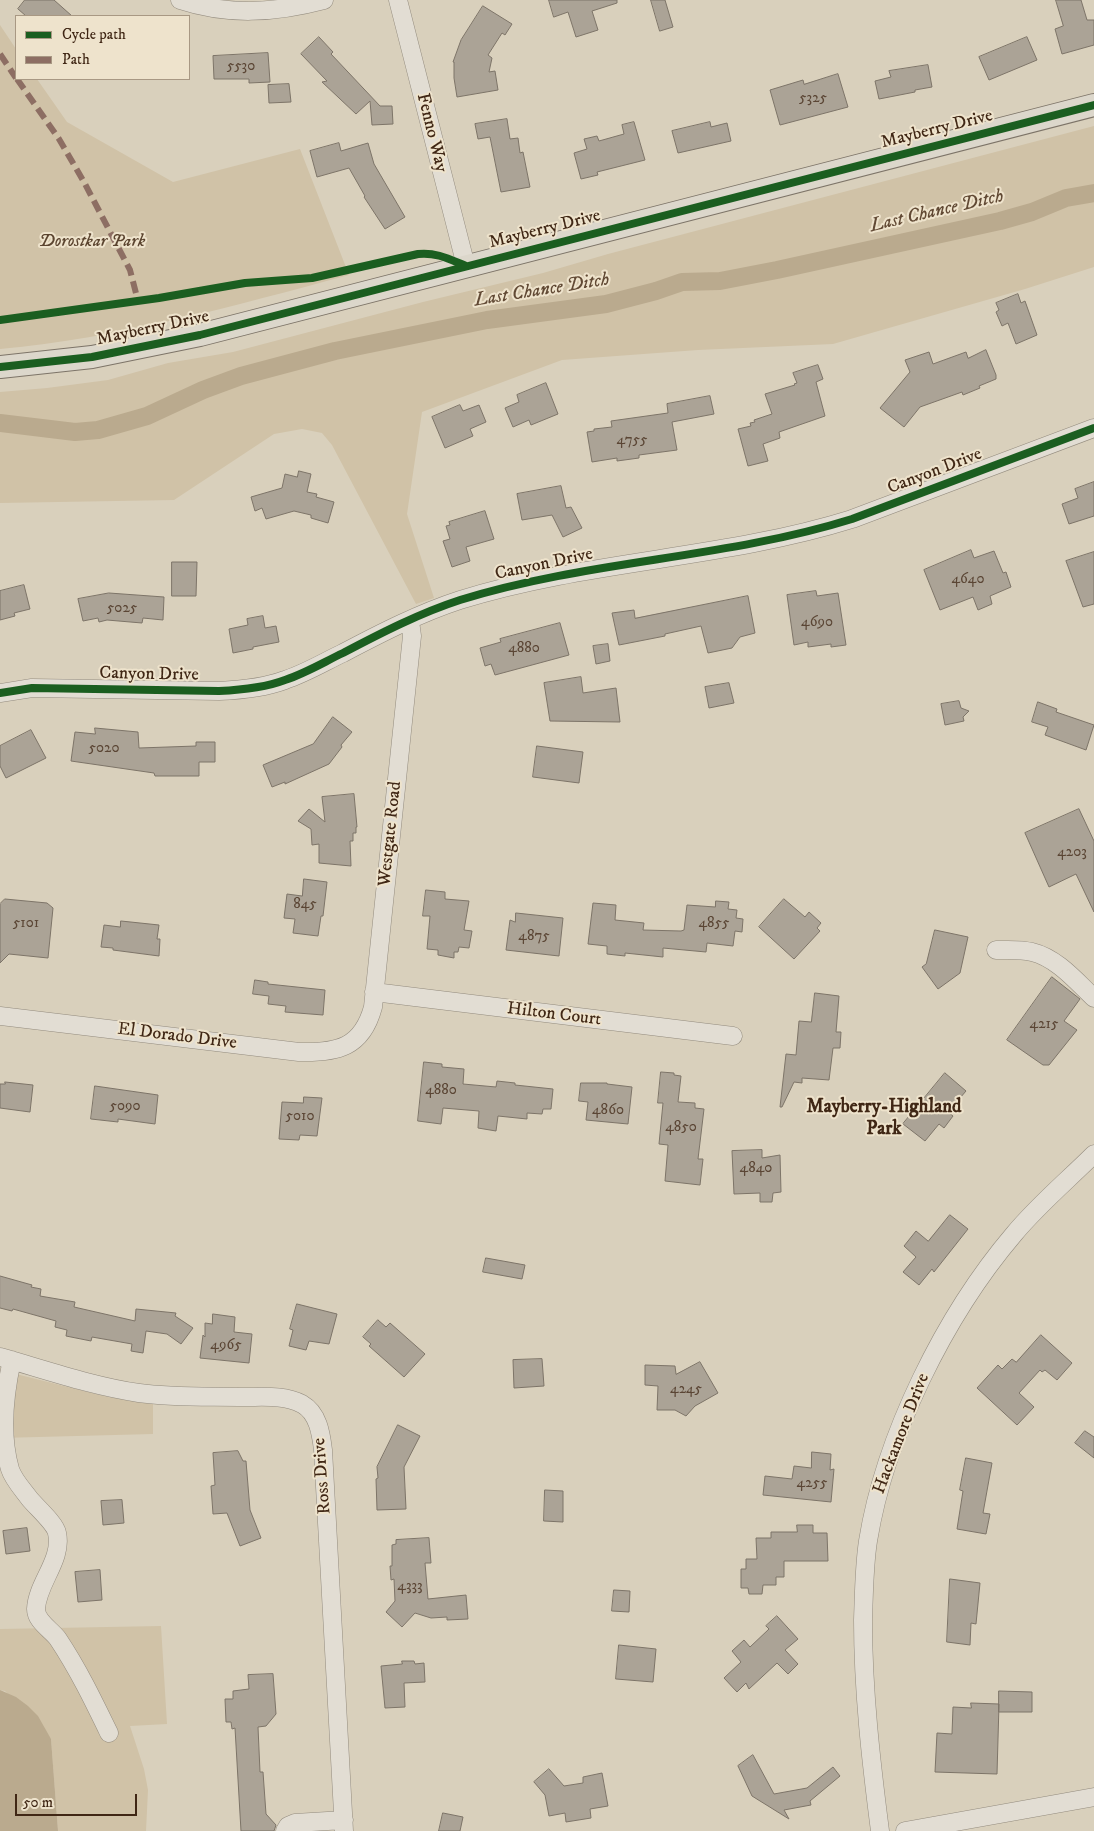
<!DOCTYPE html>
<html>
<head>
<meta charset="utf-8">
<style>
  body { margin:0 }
  #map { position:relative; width:1094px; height:1831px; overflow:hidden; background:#d9d0bc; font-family:"IM FELL DW Pica",serif }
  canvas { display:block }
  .legend { position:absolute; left:15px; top:15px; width:175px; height:65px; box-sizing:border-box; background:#eee3cc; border:1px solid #a89883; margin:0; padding:6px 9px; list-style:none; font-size:15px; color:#402715 }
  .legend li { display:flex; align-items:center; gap:10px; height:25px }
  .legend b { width:25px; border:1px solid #a89883 }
  .scale { position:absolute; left:15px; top:1794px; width:122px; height:22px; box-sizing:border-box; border:2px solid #402715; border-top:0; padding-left:6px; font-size:15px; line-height:18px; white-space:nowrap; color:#402715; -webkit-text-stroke:4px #eee3cc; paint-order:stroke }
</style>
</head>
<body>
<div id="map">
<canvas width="1094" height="1831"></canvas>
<ul class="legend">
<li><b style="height:6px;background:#1b5e20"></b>Cycle path</li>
<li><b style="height:6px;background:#8d6e63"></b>Path</li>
</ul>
<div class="scale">50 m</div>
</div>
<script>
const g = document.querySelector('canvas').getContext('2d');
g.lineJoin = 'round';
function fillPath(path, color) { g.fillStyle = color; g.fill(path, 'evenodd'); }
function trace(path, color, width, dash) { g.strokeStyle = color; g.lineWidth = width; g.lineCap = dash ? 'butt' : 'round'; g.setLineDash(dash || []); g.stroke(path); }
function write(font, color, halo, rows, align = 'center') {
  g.font = font + ' "IM FELL DW Pica",serif'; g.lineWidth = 4; g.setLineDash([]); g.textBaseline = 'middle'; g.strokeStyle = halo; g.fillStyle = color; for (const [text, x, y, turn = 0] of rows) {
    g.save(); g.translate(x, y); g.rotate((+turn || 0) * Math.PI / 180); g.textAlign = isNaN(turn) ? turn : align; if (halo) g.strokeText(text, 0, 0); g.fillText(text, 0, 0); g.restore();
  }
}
const green = new Path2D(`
  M 0,25 L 16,49 L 16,79 L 37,79 L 67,122 L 173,182 L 300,149 L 349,275 C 234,306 119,338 0,349 Z
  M 1094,126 L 1094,267 L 1025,289 L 833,344 L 698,350 L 562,360 L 422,412 L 407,514 L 434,598 L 416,604 L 332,445 L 322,433 L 302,429 L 274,434 L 174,500 L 0,503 L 0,392 L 47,388 L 108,380 L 168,363 L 233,352 L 423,302 L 543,273 L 608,254 Z
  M 0,1370 L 108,1397 L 153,1404 L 153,1434 L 0,1438 Z
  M 161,1626 L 167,1724 L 130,1726 L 144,1769 L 148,1790 L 146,1831 L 58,1831 L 51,1739 L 5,1691 L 0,1690 L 0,1629 Z`);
const water = new Path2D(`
  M 0,1690 L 16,1697 L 28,1706 L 38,1716 L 51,1739 L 58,1831 L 0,1831 Z`);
const canal = new Path2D(`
  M 0,423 L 75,432 L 98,430 L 147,416 L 203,390 L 241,376 L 335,351 L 487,320 L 606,304 L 656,291 L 682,282 L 720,281 L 777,270 L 1000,221 L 1032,212 L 1066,198 L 1094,193`);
const building = new Path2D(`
  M 25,0 L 54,0 L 72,16 L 26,16 L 18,9 Z
  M 549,0 L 617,0 L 617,3 L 592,11 L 598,30 L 576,37 L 568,12 L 554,17 Z
  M 651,0 L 665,0 L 673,27 L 660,31 Z
  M 1056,0 L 1081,0 L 1087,20 L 1094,20 L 1094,45 L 1062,54 L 1055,29 L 1063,26 Z
  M 483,6 L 512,24 L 505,35 L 502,33 L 488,55 L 492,58 L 489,72 L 495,71 L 498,90 L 457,97 L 454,78 L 454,62 L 453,62 L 461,40 Z
  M 319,37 L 333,52 L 331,54 L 380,106 L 392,106 L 393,124 L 372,125 L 370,101 L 356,114 L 322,82 L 327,81 L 301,54 Z
  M 1027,37 L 1037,60 L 989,80 L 979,57 Z
  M 268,53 L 270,82 L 249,83 L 249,79 L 214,79 L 213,56 Z
  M 928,65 L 932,87 L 915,90 L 915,92 L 879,99 L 875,81 L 891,77 L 889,71 Z
  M 838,74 L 848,107 L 780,125 L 770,90 L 803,80 L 804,84 Z
  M 289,84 L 291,102 L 269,103 L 268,85 Z
  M 507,119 L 510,139 L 518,138 L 520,153 L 523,152 L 530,187 L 501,192 L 490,137 L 478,139 L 475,124 Z
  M 634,122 L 645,160 L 597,172 L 598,175 L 581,179 L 574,153 L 587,149 L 584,139 L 597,136 L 599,141 L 624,134 L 622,125 Z
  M 710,122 L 711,127 L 727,123 L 731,141 L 678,153 L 672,131 Z
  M 339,143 L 341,151 L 368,143 L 374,164 L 405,217 L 385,229 L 364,197 L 365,196 L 349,168 L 317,177 L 310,151 Z
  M 1018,294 L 1021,303 L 1025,301 L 1037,335 L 1016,344 L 1008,323 L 1002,326 L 996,312 L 999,310 L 996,303 Z
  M 986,350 L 996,375 L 996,379 L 979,386 L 980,388 L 963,395 L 962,392 L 920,407 L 904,427 L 880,408 L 910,372 L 905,360 L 929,352 L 933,364 L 966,352 L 968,358 Z
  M 818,365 L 823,379 L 816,382 L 825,416 L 779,432 L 780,438 L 763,444 L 768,461 L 748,466 L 738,429 L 751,426 L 750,423 L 755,422 L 754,420 L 772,414 L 765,394 L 795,385 L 794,384 L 797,383 L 793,373 Z
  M 546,383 L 558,414 L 531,425 L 529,420 L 513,427 L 505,408 L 519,402 L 517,395 Z
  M 710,396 L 714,414 L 672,422 L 677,450 L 639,455 L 639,458 L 617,461 L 617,458 L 592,462 L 587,432 L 594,431 L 594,429 L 612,427 L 611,421 L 668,413 L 667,404 Z
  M 460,405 L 463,411 L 479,405 L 486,422 L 470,429 L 473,436 L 445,448 L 432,417 Z
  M 299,471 L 311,474 L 307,492 L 317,494 L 316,497 L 334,502 L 328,523 L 311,518 L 311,515 L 294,511 L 266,519 L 262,508 L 255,511 L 251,497 L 282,488 L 285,474 L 297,477 Z
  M 1094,482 L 1094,516 L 1069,524 L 1062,504 L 1078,498 L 1075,489 Z
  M 561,486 L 566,508 L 571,507 L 582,528 L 563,537 L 552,515 L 522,520 L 517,494 Z
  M 485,511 L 494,539 L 466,547 L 470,561 L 452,567 L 443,541 L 450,539 L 446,526 L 450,525 L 449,522 Z
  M 971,550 L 974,558 L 994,551 L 1003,573 L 1006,572 L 1011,587 L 990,596 L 992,604 L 978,610 L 973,597 L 940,610 L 924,570 Z
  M 1094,552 L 1094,604 L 1083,607 L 1066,561 Z
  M 172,562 L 197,562 L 196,596 L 172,596 Z
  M 24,585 L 30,609 L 14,613 L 15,616 L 0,620 L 0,591 Z
  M 816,591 L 817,596 L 838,593 L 846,645 L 831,647 L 831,644 L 808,647 L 808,642 L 794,645 L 787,595 Z
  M 109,593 L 164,597 L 163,620 L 143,618 L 142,623 L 107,620 L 99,622 L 98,618 L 83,621 L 78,599 Z
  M 748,596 L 755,633 L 740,637 L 732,648 L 708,653 L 701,626 L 665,634 L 665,636 L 619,645 L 612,613 L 634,610 L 635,618 Z
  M 263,616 L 265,628 L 276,626 L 279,642 L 253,647 L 253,649 L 233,653 L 229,629 L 248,625 L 247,619 Z
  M 560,623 L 569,655 L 495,675 L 491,664 L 485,666 L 480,648 L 501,642 L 500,639 Z
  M 608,644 L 610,661 L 596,664 L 593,646 Z
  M 581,677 L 583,693 L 616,688 L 620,722 L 550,721 L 544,683 Z
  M 729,683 L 734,703 L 709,708 L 705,687 Z
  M 959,701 L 961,708 L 969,711 L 963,717 L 964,721 L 945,725 L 941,704 Z
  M 1038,702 L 1057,709 L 1056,712 L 1094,725 L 1086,750 L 1045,735 L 1048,727 L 1032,722 Z
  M 333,717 L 352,732 L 341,745 L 342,747 L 329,764 L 285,784 L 285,782 L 272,787 L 263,765 L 313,744 Z
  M 95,728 L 138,732 L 139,748 L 196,746 L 196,742 L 215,742 L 215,762 L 199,762 L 199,776 L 155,776 L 154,773 L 71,761 L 75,732 L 95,734 Z
  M 31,730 L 46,758 L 6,778 L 0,766 L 0,746 Z
  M 537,746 L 583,752 L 579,783 L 533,777 Z
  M 354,794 L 357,827 L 356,827 L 356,833 L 353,833 L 353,841 L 350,841 L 351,866 L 319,863 L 319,844 L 312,845 L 311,829 L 298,821 L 309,809 L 325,822 L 322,797 Z
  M 1079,809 L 1094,841 L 1094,912 L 1076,874 L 1049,887 L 1025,833 Z
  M 304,879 L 327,882 L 323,916 L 321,916 L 318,936 L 293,933 L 295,919 L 284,918 L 287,894 L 302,896 Z
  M 426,890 L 445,892 L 445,899 L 469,901 L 464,930 L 472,931 L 469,948 L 459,947 L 458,952 L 454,952 L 454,958 L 438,955 L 438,950 L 427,949 L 430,916 L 423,916 Z
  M 5,899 L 47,903 L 53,908 L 48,958 L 9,954 L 0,963 L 0,904 Z
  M 784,899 L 805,917 L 809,912 L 821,923 L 817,928 L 820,931 L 794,959 L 759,927 Z
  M 716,901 L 729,902 L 728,909 L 737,910 L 736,918 L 743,919 L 742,932 L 735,931 L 733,946 L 707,943 L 706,952 L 663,948 L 663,957 L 625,953 L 625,956 L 607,954 L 607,946 L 588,944 L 593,903 L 616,905 L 615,920 L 644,923 L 643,930 L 681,931 L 684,930 L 687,905 L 715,907 Z
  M 516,913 L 563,918 L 559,956 L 506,950 L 510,920 L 515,922 Z
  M 121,921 L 159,925 L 157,939 L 160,939 L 159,956 L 113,950 L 113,948 L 101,947 L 104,925 L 120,927 Z
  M 935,930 L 968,937 L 960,973 L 938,989 L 922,967 L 926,964 Z
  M 1052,977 L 1080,999 L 1064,1021 L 1077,1030 L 1049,1065 L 1043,1065 L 1007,1040 Z
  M 255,980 L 268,982 L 268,984 L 325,990 L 323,1015 L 285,1012 L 286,1006 L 268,1004 L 269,996 L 253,994 Z
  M 815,993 L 839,996 L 836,1032 L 841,1032 L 840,1048 L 833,1048 L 829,1080 L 802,1078 L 802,1083 L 794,1082 L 782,1107 L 780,1107 L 786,1054 L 796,1055 L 799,1021 L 811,1022 Z
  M 424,1062 L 442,1064 L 442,1067 L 464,1069 L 463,1084 L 496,1087 L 497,1081 L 515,1083 L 515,1085 L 553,1089 L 551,1109 L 543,1109 L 542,1114 L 527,1113 L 527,1119 L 498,1116 L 496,1131 L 478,1128 L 479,1111 L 443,1108 L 441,1124 L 418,1121 Z
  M 661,1072 L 674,1073 L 674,1075 L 681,1076 L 678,1102 L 695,1103 L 695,1108 L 704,1109 L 698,1159 L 703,1159 L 700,1185 L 665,1181 L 668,1145 L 659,1144 L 663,1103 L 658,1103 Z
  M 945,1073 L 966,1091 L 948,1112 L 953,1116 L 944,1128 L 939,1124 L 925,1141 L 903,1124 Z
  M 5,1082 L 33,1085 L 30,1112 L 0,1108 L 0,1084 L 5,1084 Z
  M 581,1083 L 607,1083 L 607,1084 L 632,1087 L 628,1124 L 586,1120 L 588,1102 L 579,1101 Z
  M 95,1086 L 158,1095 L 155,1124 L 118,1119 L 118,1122 L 91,1119 Z
  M 304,1097 L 322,1098 L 317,1136 L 300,1135 L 299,1140 L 279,1139 L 282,1102 L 303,1103 Z
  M 762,1150 L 762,1158 L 780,1155 L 781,1192 L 773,1193 L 772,1202 L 760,1202 L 760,1193 L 734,1194 L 732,1151 Z
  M 950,1215 L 968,1229 L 934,1272 L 932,1269 L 919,1285 L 903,1272 L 916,1257 L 904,1246 L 916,1231 L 928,1241 Z
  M 486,1258 L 525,1265 L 522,1279 L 483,1272 Z
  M 0,1276 L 32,1285 L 31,1287 L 41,1289 L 40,1296 L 75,1302 L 74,1307 L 135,1321 L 136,1309 L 176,1313 L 175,1316 L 193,1328 L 181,1344 L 167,1334 L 146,1331 L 143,1353 L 131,1351 L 132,1344 L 92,1337 L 91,1341 L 66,1336 L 67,1330 L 55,1327 L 56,1321 L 13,1309 L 12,1311 L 0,1308 Z
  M 297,1304 L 337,1314 L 329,1344 L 309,1341 L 306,1350 L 289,1346 L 293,1330 L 290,1329 Z
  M 213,1314 L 235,1317 L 234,1332 L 252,1334 L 249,1363 L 200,1358 L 203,1335 L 205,1337 L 205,1323 L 212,1324 Z
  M 378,1320 L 386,1327 L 390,1323 L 425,1354 L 404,1377 L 369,1346 L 371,1344 L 363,1337 Z
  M 1041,1335 L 1072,1363 L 1057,1380 L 1045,1370 L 1042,1372 L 1040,1370 L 1019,1393 L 1034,1407 L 1017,1425 L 977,1388 L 998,1365 L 1002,1369 L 1012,1359 L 1016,1362 Z
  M 542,1359 L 544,1386 L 514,1388 L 513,1360 Z
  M 700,1362 L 718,1393 L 695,1406 L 686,1416 L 675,1410 L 657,1410 L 658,1386 L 645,1385 L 645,1365 L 675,1366 L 676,1374 Z
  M 398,1425 L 420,1436 L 404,1467 L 406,1509 L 377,1510 L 376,1479 L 378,1478 L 377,1467 Z
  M 1085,1431 L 1094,1437 L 1094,1458 L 1075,1443 Z
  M 238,1451 L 243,1461 L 246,1461 L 250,1510 L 261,1538 L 240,1546 L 227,1513 L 213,1514 L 211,1486 L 215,1485 L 213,1453 Z
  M 812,1452 L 831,1454 L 830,1470 L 834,1469 L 831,1502 L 763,1495 L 765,1476 L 792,1479 L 794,1466 L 811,1468 Z
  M 966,1458 L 992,1463 L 983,1513 L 990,1514 L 986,1534 L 957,1529 L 963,1491 L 960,1490 Z
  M 545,1490 L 563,1491 L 563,1522 L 544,1521 Z
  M 122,1500 L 124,1523 L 103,1525 L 101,1501 Z
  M 797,1525 L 813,1525 L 813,1533 L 827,1533 L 828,1561 L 784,1561 L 784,1577 L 776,1577 L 776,1585 L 763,1585 L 762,1594 L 749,1594 L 748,1588 L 741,1588 L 741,1569 L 746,1569 L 746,1559 L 757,1559 L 756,1538 L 771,1538 L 771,1532 L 797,1532 Z
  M 27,1528 L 30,1551 L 6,1554 L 3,1531 Z
  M 429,1538 L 431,1563 L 425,1563 L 428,1599 L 466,1595 L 468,1619 L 447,1620 L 447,1617 L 431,1618 L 415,1613 L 402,1627 L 386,1612 L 395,1601 L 394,1579 L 391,1580 L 390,1566 L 392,1566 L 392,1545 L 396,1544 L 396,1540 Z
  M 100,1570 L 102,1600 L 78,1602 L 75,1572 Z
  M 950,1579 L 980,1583 L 976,1624 L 971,1623 L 970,1645 L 947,1642 Z
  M 614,1590 L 630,1591 L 629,1612 L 612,1611 Z
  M 777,1616 L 798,1639 L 785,1650 L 798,1664 L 788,1674 L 777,1663 L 749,1689 L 746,1683 L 737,1692 L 724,1678 L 741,1662 L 732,1651 L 744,1640 L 750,1647 L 769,1629 L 766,1626 Z
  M 619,1645 L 656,1649 L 653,1682 L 616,1679 Z
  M 402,1661 L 414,1661 L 415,1664 L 424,1663 L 425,1682 L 404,1683 L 405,1707 L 385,1708 L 381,1666 L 402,1664 Z
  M 273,1674 L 276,1714 L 266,1726 L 258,1727 L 260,1772 L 263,1772 L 266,1814 L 276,1825 L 274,1831 L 241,1831 L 235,1728 L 232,1729 L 231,1722 L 226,1722 L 225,1699 L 233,1699 L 233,1691 L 249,1689 L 248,1675 Z
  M 999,1691 L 1032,1692 L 1032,1712 L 999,1712 Z
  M 971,1703 L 999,1704 L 997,1774 L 935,1772 L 937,1733 L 952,1734 L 953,1707 L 971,1708 Z
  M 753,1755 L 774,1794 L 807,1788 L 833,1767 L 840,1776 L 810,1801 L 811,1805 L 784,1810 L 789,1819 L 752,1796 L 738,1766 Z
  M 549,1769 L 564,1786 L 583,1783 L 583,1777 L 602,1773 L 608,1806 L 590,1809 L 591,1818 L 566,1822 L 565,1813 L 549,1816 L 545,1795 L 534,1782 Z
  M 443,1813 L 463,1817 L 460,1831 L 439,1831 Z`);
const minor = new Path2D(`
  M 180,0 C 228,16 275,13 324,0
  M 398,0 L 466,266
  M 0,693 L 32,688 L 219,691 C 241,690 264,688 285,680 C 306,673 324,662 343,653 C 381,633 420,613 460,600 C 589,560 724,559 852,519 L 1094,428
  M 996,950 C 1008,950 1021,949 1032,952 C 1057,958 1076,981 1094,998
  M 374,992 L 733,1036
  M 0,1016 L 299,1052 C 337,1053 362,1048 373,1007 L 412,636 L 410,621
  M 0,1357 C 46,1370 92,1386 139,1393 C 174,1398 211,1396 246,1397 C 264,1397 285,1395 302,1404 C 318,1413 321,1433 323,1450 L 344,1831
  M 12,1360 C 4,1396 0,1434 10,1469 C 13,1479 23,1490 29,1498 C 36,1507 55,1523 57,1533 C 63,1560 37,1583 36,1609 C 36,1622 52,1630 58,1639 C 78,1669 93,1700 109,1733
  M 285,1831 L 288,1826 L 295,1823 L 344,1820
  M 880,1831 C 871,1761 863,1691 863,1620 C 864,1594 864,1567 868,1541 C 885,1436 945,1315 1014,1234 C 1038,1205 1068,1180 1094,1154
  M 905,1831 L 1094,1797`);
const major = new Path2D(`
  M 0,367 L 92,357 L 200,335 L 1094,105`);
const quiet = new Path2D(`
  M 0,54 L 16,78
  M 17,79 L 59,139 L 84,182 L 130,270 L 138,301`);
const cycleway = new Path2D(`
  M 0,320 L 159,298 L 245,283 L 312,278 L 418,254 C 436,252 449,259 466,266
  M 0,367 L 92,357 L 200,335 L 1094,105
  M 0,693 L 32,688 L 219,691 C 241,690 264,688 285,680 C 306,673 324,662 343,653 C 381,633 420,613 460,600 C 589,560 724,559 852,519 L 1094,428`);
const numberNames = [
  ["5530",241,67],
  ["5325",813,99],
  ["4755",632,441],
  ["4640",968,580],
  ["5025",122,609],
  ["4690",817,623],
  ["4880",524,649],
  ["5020",104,749],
  ["4203",1072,853],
  ["845",305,905],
  ["5101",26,924],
  ["4855",714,924],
  ["4875",534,937],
  ["4215",1044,1025],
  ["4880",441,1091],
  ["5090",125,1107],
  ["4860",608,1111],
  ["5010",300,1117],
  ["4850",681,1128],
  ["4840",756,1169],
  ["4965",226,1346],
  ["4245",686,1390],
  ["4255",812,1484],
  ["4333",410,1587]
];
const streetNames = [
  ["Mayberry Drive",937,130,-14],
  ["Fenno Way",431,133,76],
  ["Mayberry Drive",545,230,-14],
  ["Mayberry Drive",153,329,-12],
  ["Canyon Drive",935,472,-21],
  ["Canyon Drive",544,565,-12],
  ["Canyon Drive",149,675,1],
  ["Westgate Road",391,834,-84],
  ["Hilton Court",554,1015,7],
  ["El Dorado Drive",177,1037,7],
  ["Hackamore Drive",902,1434,-69],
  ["Ross Drive",323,1476,-94]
];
const parkNames = [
  ["Dorostkar Park",92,242]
];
const waterNames = [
  ["Last Chance Ditch",937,212,-13],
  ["Last Chance Ditch",542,291,-9]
];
const neighbourhoodNames = [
  ["Mayberry-Highland",884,1108],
  ["Park",884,1130]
];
fillPath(green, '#d0c2a7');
fillPath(water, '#baaa8e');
trace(canal, '#baaa8e', 18);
fillPath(building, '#aba396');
trace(building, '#7d7468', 1);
trace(minor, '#938b7e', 19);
trace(major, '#7d7468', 24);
trace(minor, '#e2ddd3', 18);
trace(major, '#dcd7cb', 22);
trace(quiet, '#8d6e63', 6, [12, 6]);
trace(cycleway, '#1b5e20', 8);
write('15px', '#5b4635', null, numberNames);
write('18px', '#402715', '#eee3cc', streetNames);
write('italic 18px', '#5b442f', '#eee3cc', parkNames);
write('italic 19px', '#614934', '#eee3cc', waterNames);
write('bold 19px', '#402715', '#eee3cc', neighbourhoodNames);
</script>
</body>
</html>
